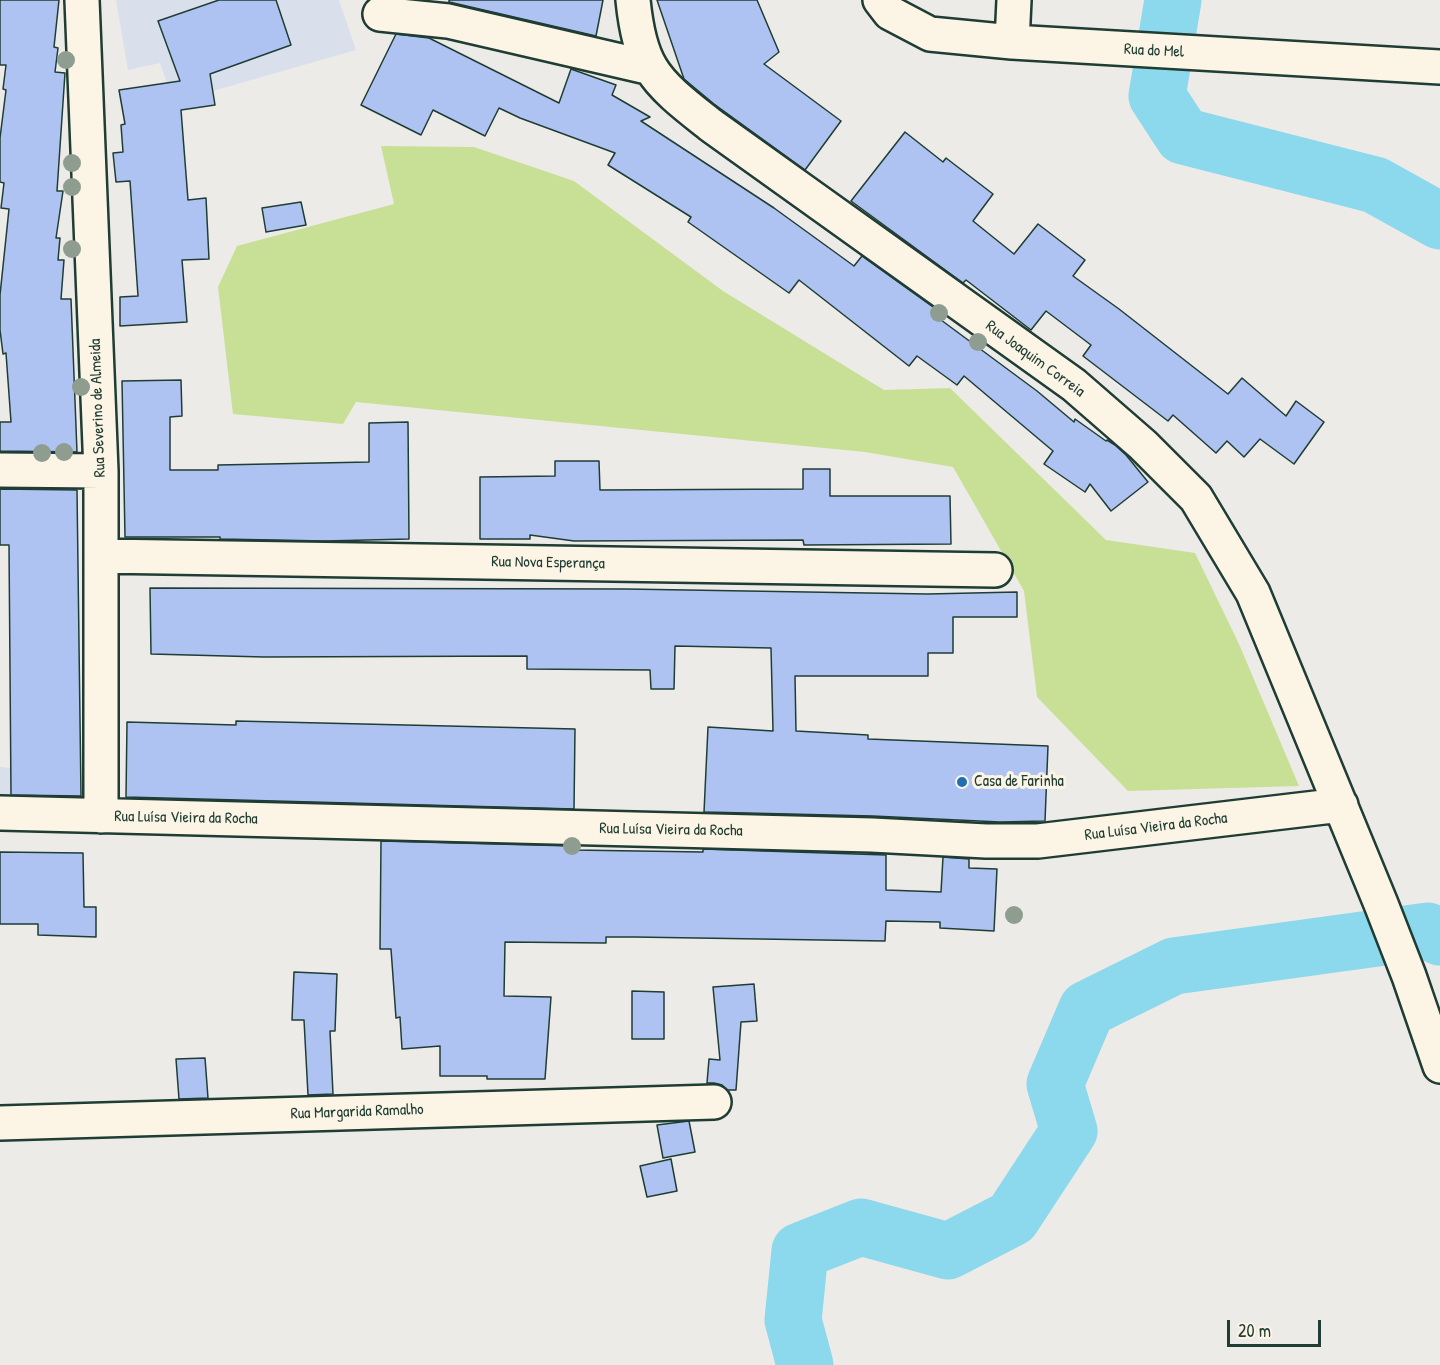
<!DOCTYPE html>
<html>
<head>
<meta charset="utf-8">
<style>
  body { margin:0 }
  #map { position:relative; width:1440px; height:1365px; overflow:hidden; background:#ecebe8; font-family:"Patrick Hand",sans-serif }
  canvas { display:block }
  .scale { position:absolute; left:1227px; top:1320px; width:94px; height:27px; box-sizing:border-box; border:3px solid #1f3d34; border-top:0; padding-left:8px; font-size:18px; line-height:21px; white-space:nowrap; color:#1f3d34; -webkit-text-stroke:4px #fcf5e5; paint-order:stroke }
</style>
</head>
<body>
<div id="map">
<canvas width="1440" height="1365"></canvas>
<div class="scale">20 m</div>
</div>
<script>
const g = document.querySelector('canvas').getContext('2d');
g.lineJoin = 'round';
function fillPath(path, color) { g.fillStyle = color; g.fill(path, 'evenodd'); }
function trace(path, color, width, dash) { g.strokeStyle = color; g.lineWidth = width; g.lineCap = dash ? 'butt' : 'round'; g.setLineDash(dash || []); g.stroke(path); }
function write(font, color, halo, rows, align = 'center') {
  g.font = font + ' "Patrick Hand",sans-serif'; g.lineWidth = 6; g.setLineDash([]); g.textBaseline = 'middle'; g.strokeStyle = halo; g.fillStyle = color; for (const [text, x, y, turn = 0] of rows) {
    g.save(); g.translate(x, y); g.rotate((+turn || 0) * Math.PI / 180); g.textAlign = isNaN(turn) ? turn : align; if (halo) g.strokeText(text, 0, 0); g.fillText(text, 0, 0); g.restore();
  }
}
const built = new Path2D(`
  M 116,0 L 339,0 L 356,50 L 213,91 L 211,76 L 167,83 L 160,63 L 128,70 Z
  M 0,767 L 11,768 L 11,798 L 0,797 Z`);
const green = new Path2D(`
  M 381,146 L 474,147 L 574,181 L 723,291 L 884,390 L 950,388 L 1106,540 L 1195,553 L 1239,644 L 1299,786 L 1128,791 L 1037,697 L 1024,591 L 953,467 L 865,452 L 356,402 L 343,424 L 233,414 L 218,287 L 237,246 L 394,204 Z`);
const river = new Path2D(`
  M 1173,0 L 1157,96 L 1183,136 L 1375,185 L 1440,221
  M 805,1365 L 793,1320 L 800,1251 L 861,1227 L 948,1251 L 1012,1218 L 1069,1131 L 1055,1084 L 1087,1009 L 1174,966 L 1428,931 L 1440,937`);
const building = new Path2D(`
  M 0,0 L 59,0 L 54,47 L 58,48 L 55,72 L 65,73 L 57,191 L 63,191 L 56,238 L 60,238 L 58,260 L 64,260 L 61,299 L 71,299 L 77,452 L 0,451 L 0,422 L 11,422 L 6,353 L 3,354 L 0,330 L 0,295 L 9,209 L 1,208 L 4,183 L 0,182 L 0,138 L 6,90 L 3,89 L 6,65 L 0,65 Z
  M 219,0 L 276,0 L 291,45 L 210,74 L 215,105 L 181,110 L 188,200 L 206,198 L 209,259 L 182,260 L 187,322 L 120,326 L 120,297 L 138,296 L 130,181 L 116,182 L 113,153 L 123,152 L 121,125 L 125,124 L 119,90 L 180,81 L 158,21 Z
  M 449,0 L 603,0 L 596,36 L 449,2 Z
  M 657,0 L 757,0 L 779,52 L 764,64 L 841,121 L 805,170 L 714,104 L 684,79 Z
  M 396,34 L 429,38 L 559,103 L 571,69 L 616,85 L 612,95 L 650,117 L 641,121 L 774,208 L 854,266 L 862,256 L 940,312 L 937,317 L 1037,391 L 1074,422 L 1075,419 L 1106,441 L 1107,440 L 1115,445 L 1126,455 L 1148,482 L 1111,511 L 1090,484 L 1085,492 L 1044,464 L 1053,451 L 964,376 L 957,385 L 917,356 L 909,366 L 799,280 L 789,293 L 688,222 L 691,217 L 608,165 L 615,153 L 520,118 L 499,108 L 485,136 L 433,110 L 421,135 L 361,105 Z
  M 905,132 L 943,162 L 946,158 L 993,194 L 973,221 L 1014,254 L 1038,224 L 1085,260 L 1073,276 L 1119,309 L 1228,394 L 1242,378 L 1286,416 L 1296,401 L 1324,422 L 1294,464 L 1260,439 L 1244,457 L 1227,441 L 1216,453 L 1173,415 L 1168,421 L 1083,356 L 1091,345 L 1046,311 L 1031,330 L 966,280 L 963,283 L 851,201 Z
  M 301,202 L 306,225 L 266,232 L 262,208 Z
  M 181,380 L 182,416 L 170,417 L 170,470 L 218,470 L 218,465 L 369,462 L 369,423 L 408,422 L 409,539 L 325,541 L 220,539 L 220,537 L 125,537 L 122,381 Z
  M 555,461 L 599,461 L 600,490 L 803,489 L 803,469 L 830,469 L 830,496 L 950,496 L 951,544 L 804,545 L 803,540 L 574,541 L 530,535 L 530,539 L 480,539 L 480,477 L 555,476 Z
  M 0,489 L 77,490 L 81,796 L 11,795 L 9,545 L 0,545 Z
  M 150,588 L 626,589 L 928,594 L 1017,592 L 1017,617 L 953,617 L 953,653 L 928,653 L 928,676 L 795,676 L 796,731 L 868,735 L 868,739 L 1048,746 L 1045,821 L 1000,822 L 873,816 L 704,812 L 708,727 L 773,731 L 771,648 L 675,646 L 674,689 L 651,689 L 650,670 L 527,669 L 527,656 L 264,657 L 151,654 Z
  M 236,721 L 575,729 L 574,809 L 126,797 L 127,722 L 236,725 Z
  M 381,841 L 573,846 L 573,850 L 703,852 L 703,849 L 886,855 L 886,890 L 941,892 L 943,857 L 969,859 L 969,868 L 997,869 L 994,931 L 940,928 L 940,922 L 886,921 L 885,941 L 634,937 L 606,937 L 606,943 L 505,942 L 504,996 L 551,997 L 545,1079 L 487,1079 L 487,1076 L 440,1076 L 440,1046 L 402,1049 L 400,1017 L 396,1018 L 391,949 L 380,949 Z
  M 0,852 L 83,853 L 84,907 L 96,907 L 96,937 L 38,935 L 38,924 L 0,924 Z
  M 294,972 L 337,974 L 335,1031 L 330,1031 L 333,1094 L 308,1095 L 304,1020 L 292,1020 Z
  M 754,984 L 757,1021 L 741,1022 L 736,1090 L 727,1090 L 722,1085 L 714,1083 L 707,1083 L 709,1059 L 720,1060 L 713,987 Z
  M 632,991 L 664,992 L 664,1039 L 632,1039 Z
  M 205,1058 L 208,1098 L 179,1099 L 176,1059 Z
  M 689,1121 L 695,1152 L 663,1158 L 657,1125 Z
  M 671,1159 L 677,1191 L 647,1197 L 640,1166 Z`);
const minor = new Path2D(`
  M 82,0 L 101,471 L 101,816
  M 633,0 C 635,20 640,50 651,68 C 664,90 692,110 712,126 L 1074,385 L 1143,445 L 1196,498 L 1253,593 L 1381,904 L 1409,976 L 1440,1066
  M 880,0 L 890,13 L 930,34 L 1012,42 L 1440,67
  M 380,14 L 448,21 L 651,68
  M 1012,42 L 1014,0
  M 0,470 L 101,471
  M 101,556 L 995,570
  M 0,813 L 872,835 L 986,841 L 1038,841 L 1341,805
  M 0,1123 L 714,1102`);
const trees = [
  [66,60],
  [72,163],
  [72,187],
  [72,249],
  [939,313],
  [978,342],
  [81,387],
  [64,452],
  [42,453],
  [572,846],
  [1014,915]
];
const markers = [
  [962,782,6,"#1f6fb2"]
];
const streetNames = [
  ["Rua do Mel",1154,51,3],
  ["Rua Joaquim Correia",1035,359,36],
  ["Rua Severino de Almeida",98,408,-92],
  ["Rua Nova Esperança",548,563,1],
  ["Rua Luísa Vieira da Rocha",186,818,1],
  ["Rua Luísa Vieira da Rocha",1156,827,-7],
  ["Rua Luísa Vieira da Rocha",671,830,1],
  ["Rua Margarida Ramalho",357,1112,-2]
];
const poiNames = [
  ["Casa de Farinha",974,782]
];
fillPath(built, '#d9dfeb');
fillPath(green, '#c8e096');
trace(river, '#8cd8ec', 57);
fillPath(building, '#aec3f2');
trace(building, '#1f3d34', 1.5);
trace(minor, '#1f3d34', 38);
trace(minor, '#fcf5e5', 33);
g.fillStyle = '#8e9d90';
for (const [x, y] of trees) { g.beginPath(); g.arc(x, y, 9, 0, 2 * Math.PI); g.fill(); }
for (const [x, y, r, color] of markers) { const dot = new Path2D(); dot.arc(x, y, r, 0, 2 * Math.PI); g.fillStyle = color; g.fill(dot); trace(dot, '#fcf5e5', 2); }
write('16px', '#1f3d34', '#fcf5e5', streetNames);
write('16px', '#1f3d34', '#fcf5e5', poiNames, 'left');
</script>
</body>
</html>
